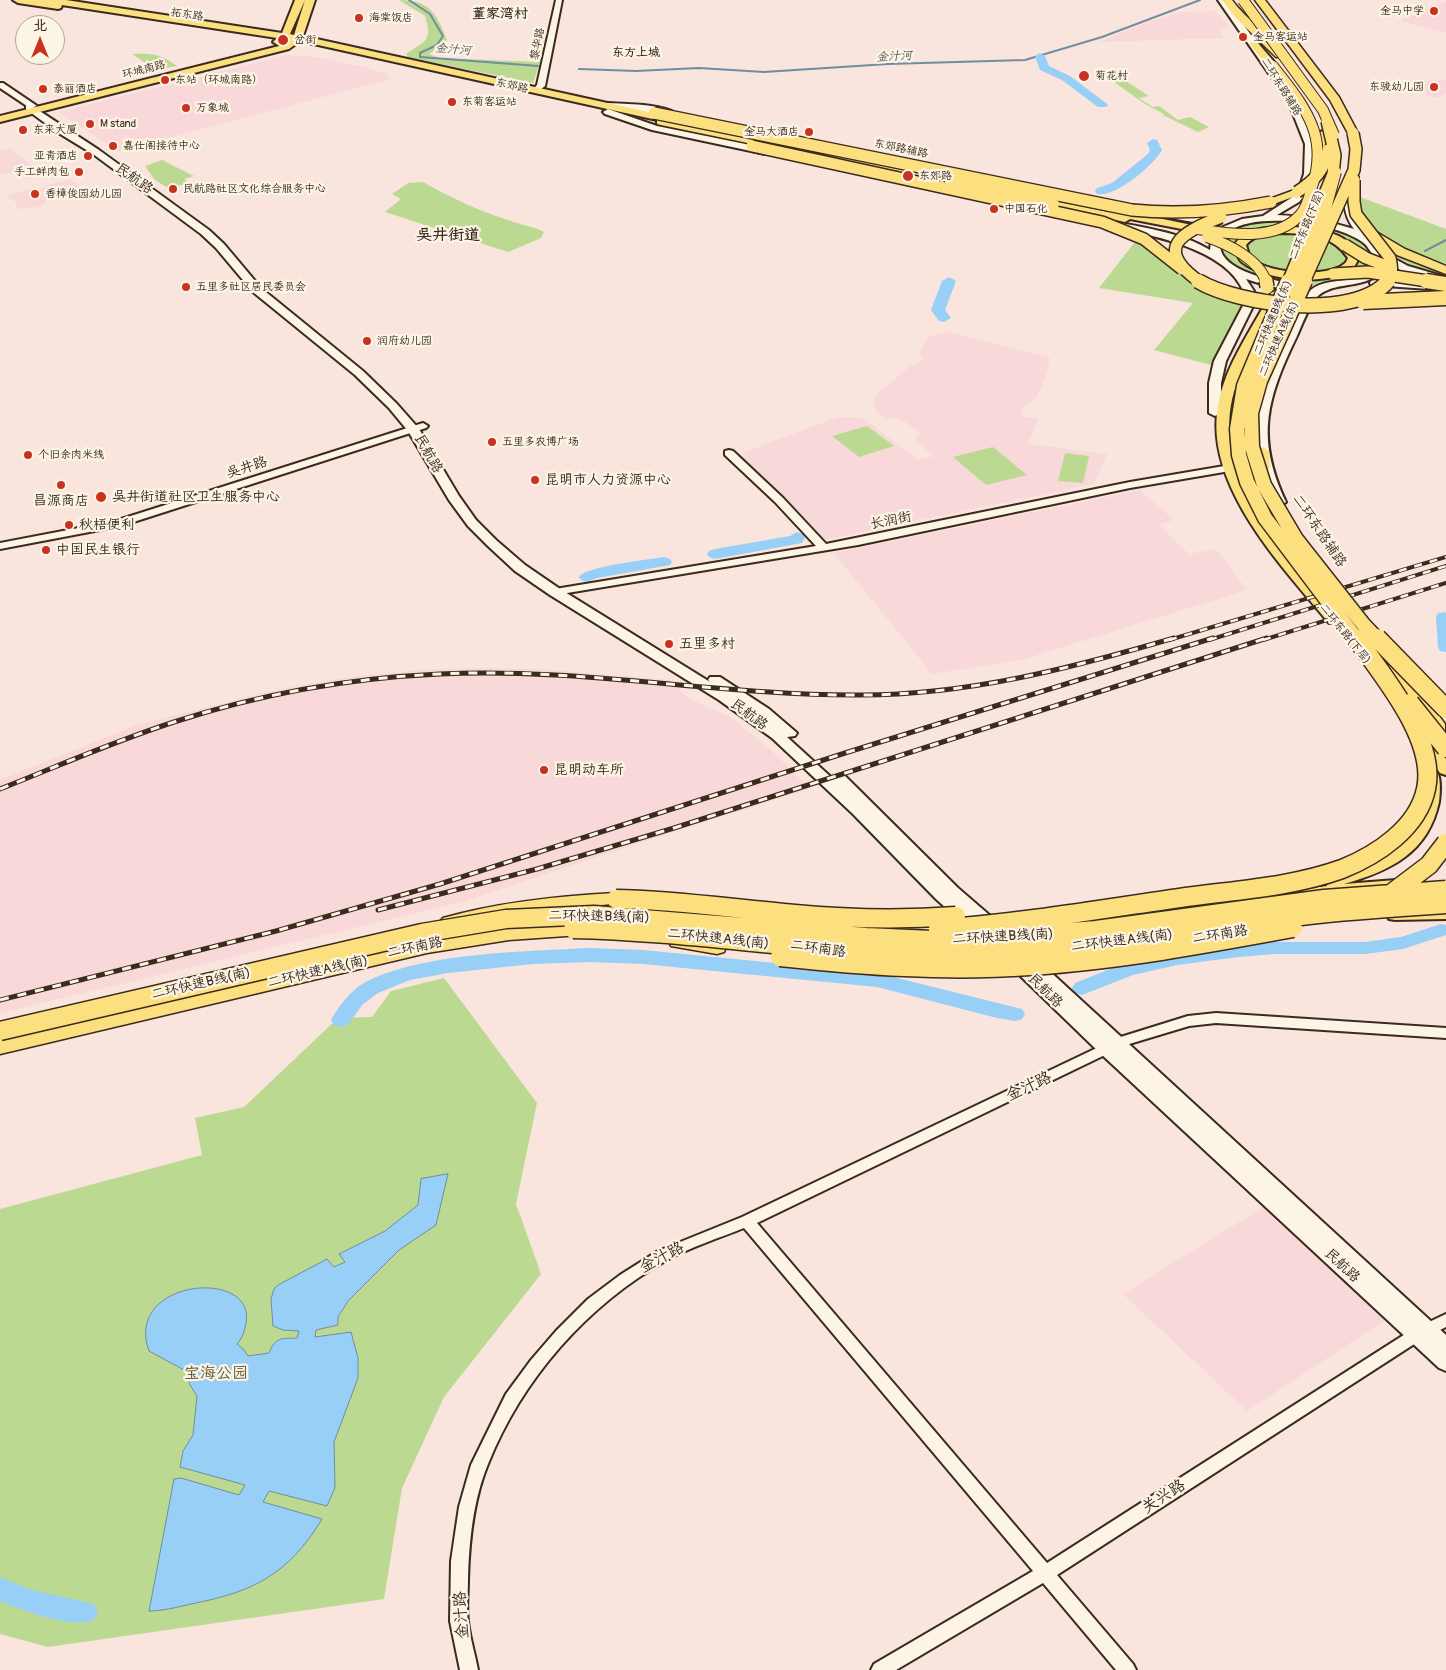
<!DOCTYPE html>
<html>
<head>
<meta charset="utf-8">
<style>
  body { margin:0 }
  #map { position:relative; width:1446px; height:1670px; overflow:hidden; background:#fae4de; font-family:Pangolin,"LXGW WenKai TC",sans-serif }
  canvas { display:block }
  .north { position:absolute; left:15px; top:15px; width:50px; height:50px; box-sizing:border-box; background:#fcf5e5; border:1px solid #afa495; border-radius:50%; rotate:0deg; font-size:14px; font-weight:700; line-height:20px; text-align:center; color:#3b2a1e }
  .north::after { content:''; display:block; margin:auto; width:18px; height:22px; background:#c8321e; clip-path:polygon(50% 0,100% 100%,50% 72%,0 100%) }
</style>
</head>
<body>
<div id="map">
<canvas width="1446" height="1670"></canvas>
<div class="north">北</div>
</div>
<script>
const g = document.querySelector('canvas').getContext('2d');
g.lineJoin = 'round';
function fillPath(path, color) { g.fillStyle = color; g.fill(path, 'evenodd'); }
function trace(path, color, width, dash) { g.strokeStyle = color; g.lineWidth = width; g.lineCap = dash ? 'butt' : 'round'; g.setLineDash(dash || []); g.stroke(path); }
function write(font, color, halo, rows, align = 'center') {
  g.font = font + ' Pangolin,"LXGW WenKai TC",sans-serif'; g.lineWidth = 4.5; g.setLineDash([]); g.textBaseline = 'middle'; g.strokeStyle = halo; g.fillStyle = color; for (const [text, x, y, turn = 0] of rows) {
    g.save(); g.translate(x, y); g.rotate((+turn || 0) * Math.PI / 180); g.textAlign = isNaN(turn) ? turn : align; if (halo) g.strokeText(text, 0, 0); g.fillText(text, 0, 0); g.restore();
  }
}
const built = new Path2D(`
  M 1446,1 L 1446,33 L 1399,21 Z
  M 1216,11 L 1229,28 L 1218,29 L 1224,38 L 1099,42 L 1147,22 L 1182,12 Z
  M 287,55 L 309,56 L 368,68 L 387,74 L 391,79 L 118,151 L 58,112 Z
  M 1446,80 L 1446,94 L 1436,98 L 1425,94 L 1417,81 Z
  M 10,148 L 33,166 L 2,174 L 0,173 L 0,151 Z
  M 69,179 L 80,185 L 79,187 L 59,193 L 60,195 L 45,201 L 46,203 L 39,207 L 16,209 L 17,203 L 6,196 L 32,188 L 36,191 L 50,184 Z
  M 948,332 L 1050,358 L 1047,373 L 1037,397 L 1022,407 L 1022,417 L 1039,418 L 1028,444 L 1107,454 L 1094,484 L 823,540 L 771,485 L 742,459 L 745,452 L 838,417 L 863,418 L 918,460 L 934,456 L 915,440 L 915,436 L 923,434 L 899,418 L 886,419 L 876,411 L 873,397 L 910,366 L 918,364 L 923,358 L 919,353 L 930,336 Z
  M 1140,490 L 1174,520 L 1159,525 L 1189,554 L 1216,549 L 1247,590 L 1024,659 L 932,674 L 834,553 Z
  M 474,668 L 541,669 L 669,680 L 688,698 L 728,716 L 742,726 L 772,751 L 810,789 L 639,843 L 466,901 L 0,1013 L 0,780 L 134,726 L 266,692 L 342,678 L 418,670 Z
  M 1265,1206 L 1385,1320 L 1247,1411 L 1123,1294 Z`);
const green = new Path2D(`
  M 399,0 C 430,0 437,14 447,40 L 445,44 L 429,54 L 439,58 L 540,62 L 533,83 L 407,57 L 407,53 C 428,40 432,40 425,16 Z
  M 132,54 C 152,53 161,54 177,66 L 156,70 Z
  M 1118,76 L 1149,96 L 1139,98 L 1153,107 L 1159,106 L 1178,120 L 1190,117 L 1209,127 L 1198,132 L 1163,115 L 1164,114 L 1145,104 L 1107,77 Z
  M 162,160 L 194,176 L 184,179 L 189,183 L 168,188 L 155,180 L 145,166 Z
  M 423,182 C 462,204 496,218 538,229 L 544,232 L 541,238 L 508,252 L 385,212 L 401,199 L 392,194 L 408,183 Z
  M 1360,197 L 1446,229 L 1446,275 C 1400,267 1384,249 1353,217 Z
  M 1273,220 L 1320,223 L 1359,237 L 1374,252 L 1372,267 C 1366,271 1359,276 1352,279 C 1319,291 1262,284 1232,265 C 1226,261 1219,254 1219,247 C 1219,224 1256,222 1273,220 Z
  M 1138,238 L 1183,271 L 1243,302 L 1211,365 L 1154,350 L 1193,303 L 1099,288 Z
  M 867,426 L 894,446 L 859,457 L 832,436 Z
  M 993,447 L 1027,475 L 986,485 L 953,457 Z
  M 1065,453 L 1089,456 L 1083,483 L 1058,481 Z
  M 444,978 L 537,1103 L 516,1204 L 541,1274 L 444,1397 L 402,1488 L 384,1599 L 48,1647 L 0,1634 L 0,1209 L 202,1155 L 195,1118 L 244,1107 L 338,1018 L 372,1017 L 391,991 Z`);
const water = new Path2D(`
  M 448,1174 L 436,1225 L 399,1250 L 348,1301 L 338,1317 L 338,1325 L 316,1330 L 315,1337 L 351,1332 L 358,1358 L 358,1378 L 334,1442 L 335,1488 L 327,1506 L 269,1491 L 263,1502 L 322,1519 C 288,1575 253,1592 191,1604 C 178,1607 163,1611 149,1611 L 174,1479 L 181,1478 L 239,1495 L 245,1485 L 180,1467 L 183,1451 L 193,1435 L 197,1396 L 190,1385 L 186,1371 L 149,1351 C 123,1279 256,1267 246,1323 C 244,1332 243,1337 237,1344 L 244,1350 L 248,1356 L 269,1353 C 276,1336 281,1339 297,1338 L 299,1331 L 283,1330 L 273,1326 L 271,1299 L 274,1289 L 278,1285 L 327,1259 L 334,1267 L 345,1262 L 339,1254 L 385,1231 L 418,1205 L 421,1179 Z`);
const stream = new Path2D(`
  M 409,0 L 430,14 L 443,36 L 437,45 L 420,53 L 420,57 L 538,66
  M 579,69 L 636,71 L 699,68 L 764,72 L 888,64 L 1025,60 L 1102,37 L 1200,0
  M 1425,251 L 1446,240`);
const river = new Path2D(`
  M 1040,53 L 1045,56 L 1049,66 L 1070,76 L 1106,103 L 1108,105 L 1106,107 L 1098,107 L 1062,80 L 1040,70 L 1035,56 Z
  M 1153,139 L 1157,140 L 1162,150 C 1154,165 1115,198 1097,194 L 1095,191 L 1097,188 L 1112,183 L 1148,154 L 1150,150 L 1147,143 Z
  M 949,277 L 956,281 L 945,310 L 951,318 L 944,322 L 939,321 L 931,310 L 942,281 Z
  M 797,532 L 803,534 L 805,537 L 802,543 L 715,559 L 709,557 L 707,554 L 709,551 L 715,549 L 790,536 Z
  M 664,557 L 670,559 L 672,562 L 670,565 L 597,578 L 587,582 L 581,580 L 579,577 C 586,566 648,560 664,557 Z
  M 1444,612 L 1446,613 L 1446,652 L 1440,651 L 1438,647 L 1436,617 L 1438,613 Z
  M 1441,924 L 1446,925 L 1446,935 L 1403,949 L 1365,954 L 1275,954 L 1238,957 L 1177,965 L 1133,975 L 1082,995 L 1075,993 L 1072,988 L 1075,983 L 1120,965 L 1177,951 L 1238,943 L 1275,942 L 1365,942 L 1401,937 Z
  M 590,948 L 643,950 L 877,973 L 1022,1009 L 1025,1014 L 1022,1019 L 1015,1021 L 997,1018 L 877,987 L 643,964 L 590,962 L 533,964 L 448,973 L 410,980 L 378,993 L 362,1005 L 348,1025 L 341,1027 L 334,1025 L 331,1020 C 339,1006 349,992 364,983 C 418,953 528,951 590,948 Z
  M 0,1577 L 31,1590 L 94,1604 L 98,1612 L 94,1620 C 70,1629 24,1611 0,1601 Z`);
const tertiary = new Path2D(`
  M 556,0 L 562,0 L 545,86 L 536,93 L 532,91 L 537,85 Z
  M 0,83 L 3,83 L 37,106 L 30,108 L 0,88 Z
  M 423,423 L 428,426 L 426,428 L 121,526 L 0,549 L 0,543 L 115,521 Z
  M 729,450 L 733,451 L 783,498 L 826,544 L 1130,482 L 1230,465 L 1235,468 L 1230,471 L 1130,488 L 858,545 L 555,595 L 551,594 L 550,592 L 555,589 L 816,546 L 775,502 L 725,455 L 725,451 Z
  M 1216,1013 L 1446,1028 L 1446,1038 L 1216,1023 L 1189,1026 L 1116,1048 L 1111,1046 L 1113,1049 L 1111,1052 L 757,1223 L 1047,1563 L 1410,1331 L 1446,1314 L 1446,1327 L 1422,1339 L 1057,1575 L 1133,1664 L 1136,1670 L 1116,1670 L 1043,1583 L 896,1670 L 871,1670 L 874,1664 L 1033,1571 L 744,1228 C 719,1238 691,1247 667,1260 C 587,1305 522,1379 488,1464 C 473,1500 469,1542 468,1580 C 468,1594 466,1608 468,1622 C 470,1638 475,1654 478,1670 L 460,1670 L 450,1621 L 451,1561 L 459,1507 L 471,1465 L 506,1394 L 531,1360 L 556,1331 L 588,1299 L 620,1275 L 658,1251 L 742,1217 L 1101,1046 L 1111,1046 L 1109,1043 L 1111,1040 L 1188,1016 Z`);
const secondary = new Path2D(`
  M 1218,0 L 1226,0 L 1298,101 L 1315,144 L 1314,174 L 1309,190 L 1299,202 L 1277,215 C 1304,216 1328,221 1354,229 C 1341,211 1344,197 1348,177 L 1353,174 L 1356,175 L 1358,177 C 1352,206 1351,211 1369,235 L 1367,237 L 1373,241 L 1380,251 L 1408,266 L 1446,277 L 1441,280 L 1400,270 L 1385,261 C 1376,293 1338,278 1318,296 C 1310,303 1302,325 1297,336 C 1267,398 1255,437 1286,502 L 1280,506 C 1272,504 1269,492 1266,484 C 1243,426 1263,384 1289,331 C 1294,319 1299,303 1308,293 C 1326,272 1366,291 1375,258 C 1372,254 1369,249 1366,245 C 1342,223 1257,211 1230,231 C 1224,236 1219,244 1221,251 C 1229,274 1279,282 1300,284 L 1305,287 C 1296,295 1258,283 1246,279 L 1254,291 L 1256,300 L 1226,361 L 1221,383 L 1221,413 L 1215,416 L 1209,413 L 1209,383 L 1214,361 L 1246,300 C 1236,251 1156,236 1115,228 L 1110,225 L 1115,222 C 1147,228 1182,233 1210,250 L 1211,241 L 1223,227 L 1242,219 L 1263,216 L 1291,198 L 1299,189 L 1304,174 L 1305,144 L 1288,101 Z
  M 608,103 C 624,104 663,104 675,113 L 670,116 L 605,108 L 603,106 Z
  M 29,104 L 99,150 L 209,230 L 224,244 L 261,288 L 363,371 L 397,404 L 419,429 L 459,496 L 476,520 L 496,540 L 525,565 L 560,589 L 710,682 L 708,680 L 710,677 L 720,677 L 769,709 L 797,733 L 795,736 L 787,737 L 833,779 L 840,775 L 845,776 L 958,888 L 1002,926 L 1004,930 L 1002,934 L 996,935 L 989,932 L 982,936 L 976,935 L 936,899 L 853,814 L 772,738 L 719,700 L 550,595 L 515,571 L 488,546 L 468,526 L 449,500 L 408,431 L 389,408 L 355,375 L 253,292 L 216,248 L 201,234 L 93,154 L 57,132 L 26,109 L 26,105 Z
  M 608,109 L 657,126 L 765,148 L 770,151 L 765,154 L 652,130 L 605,114 L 603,112 Z
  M 1163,211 L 1216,220 L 1221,223 L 1216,226 L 1159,216 L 1159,212 Z
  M 1375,280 L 1429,283 L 1434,286 L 1429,289 L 1371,285 L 1370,283 L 1371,281 Z
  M 1027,955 L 1033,956 L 1446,1335 L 1446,1371 L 1439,1368 L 1100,1053 L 1005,961 L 1007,957 L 1013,956 L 1020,958 Z`);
const primary = new Path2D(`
  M 13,0 L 66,0 L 282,33 L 295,0 L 305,0 L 290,34 L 294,35 L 305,0 L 315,0 L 303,36 L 671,117 L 675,118 L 675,122 L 772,142 L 777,145 L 772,148 L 661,125 L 657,124 L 657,120 L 300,41 L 289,49 L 0,122 L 0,116 L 283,45 L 290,40 L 287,39 L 278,45 L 273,42 L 277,38 L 62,5 L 61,8 L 58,9 L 18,3 Z
  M 1254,41 L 1257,42 L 1276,64 L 1276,68 L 1270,68 L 1251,46 L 1249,44 Z
  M 1324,130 L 1329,133 L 1323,150 L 1322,152 L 1314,152 L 1313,150 L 1319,133 Z
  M 830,154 L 954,180 L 971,191 L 966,194 L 947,184 L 826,159 L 825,157 Z
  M 1054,201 L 1109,212 L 1114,209 L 1197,226 L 1203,229 L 1197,232 L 1130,219 L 1125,222 L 1054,207 L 1038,211 L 1033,208 L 1034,206 Z
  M 1286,227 C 1306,227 1332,229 1348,242 C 1352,246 1356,253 1359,258 C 1357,262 1354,268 1351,270 C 1325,286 1265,281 1242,262 C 1238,259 1236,251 1234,245 C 1246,228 1267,227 1286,227 ZM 1286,233 C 1312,234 1333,236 1348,258 C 1347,260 1346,263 1344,264 C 1329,278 1261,274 1250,256 C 1248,253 1247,248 1246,245 C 1256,233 1272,233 1286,233 Z
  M 1277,290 L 1283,293 C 1266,325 1244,357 1234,392 C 1214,460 1262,524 1302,573 C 1315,589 1330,603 1341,620 L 1339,623 L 1329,623 C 1282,566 1204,486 1218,406 C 1225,365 1252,329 1271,293 Z
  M 1263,447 L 1269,451 L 1270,466 L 1262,482 L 1257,483 L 1250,479 L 1256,466 L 1257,451 Z
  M 1420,729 L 1425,731 L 1446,759 L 1446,775 L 1440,773 L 1412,734 L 1415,731 Z
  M 1431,770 L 1437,772 C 1441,778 1440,794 1439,802 C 1428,853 1390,871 1344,884 L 1409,879 L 1415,880 L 1417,884 L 1415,888 L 1292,899 L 1192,913 L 1186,912 L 1184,908 L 1186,904 L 1192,903 L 1327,886 L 1325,882 L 1327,878 C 1365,867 1411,852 1421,809 C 1423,799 1421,778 1425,772 Z
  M 1446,909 L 1446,919 L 1395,920 L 1389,919 L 1387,915 L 1389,911 L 1395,910 Z`);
const trunk = new Path2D(`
  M 1222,0 L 1232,0 C 1247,21 1270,34 1285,55 L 1284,57 L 1276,57 L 1235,17 Z
  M 1255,0 L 1265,0 L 1339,97 L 1358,133 L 1357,135 L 1349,135 L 1330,100 Z
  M 1297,189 L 1303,192 L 1301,194 L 1271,205 L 1265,202 L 1267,200 Z
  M 1368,227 L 1405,249 L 1446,266 L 1446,274 L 1397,255 L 1364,234 L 1362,231 Z
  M 1385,649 L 1391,651 L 1445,724 L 1445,732 L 1433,732 L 1377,654 L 1379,651 Z
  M 616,893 L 622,895 L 625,899 L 622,903 L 510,914 L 449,928 L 443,926 L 440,922 L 443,918 C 500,902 557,896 616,893 Z
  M 588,924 L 595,926 L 597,930 L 595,934 L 509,940 L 427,953 L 0,1054 L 0,1040 L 427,941 L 509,928 Z
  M 678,936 L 724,944 L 726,948 L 724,952 L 717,954 L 671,946 L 669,942 L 671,938 Z`);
const railFar1 = new Path2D(`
  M 1169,640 L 1446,557
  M 1209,640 L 1446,566
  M 1263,640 L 1446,583`);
const rail = new Path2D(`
  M 0,789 C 58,766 115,741 174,722 C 260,694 350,678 440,674 C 581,667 720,696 861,695 C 968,695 1072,668 1174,638
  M 378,910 L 537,869 L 674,828 L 1267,638
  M 0,1000 L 276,931 L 440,884 L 845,753 L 1213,638`);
const primaryBridgeFar1 = new Path2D(`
  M 1243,0 L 1323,110 L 1334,135
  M 950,182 L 1054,204
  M 1197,229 C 1228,234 1276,242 1300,215 C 1307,208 1309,197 1312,187 C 1318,169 1320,150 1314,131 C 1306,106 1288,86 1273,66
  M 1207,237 C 1228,244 1260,260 1266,282
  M 1294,282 L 1325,212 L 1336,172`);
const primaryBridge = new Path2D(`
  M 1266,281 L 1267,287
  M 1290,290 L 1294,281`);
const trunkBridgeFar2 = new Path2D(`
  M 654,113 L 1132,210 C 1179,215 1225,211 1271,202
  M 752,146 L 1102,222 L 1144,239 L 1182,269
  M 1354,180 L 1354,202 L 1356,214 L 1390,258 C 1392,267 1393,274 1387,282
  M 1297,192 C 1314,181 1325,170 1328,150
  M 1345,245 L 1366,258 L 1389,267
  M 1333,274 L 1368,272 L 1434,282
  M 1200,282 C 1152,248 1182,232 1221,217
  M 1288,282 L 1333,174 L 1335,155 L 1327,121
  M 1304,282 L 1354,170 L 1356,149 L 1353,133`);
const trunkBridgeFar1 = new Path2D(`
  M 1198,281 C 1238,305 1355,321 1388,281
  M 1288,281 L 1244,386 L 1237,429 L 1239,455 L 1247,482 L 1265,518 L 1357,640
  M 1305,281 L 1260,381 L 1251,413 L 1252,447 L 1264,485 L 1296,539 L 1363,624 L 1378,640
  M 1426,281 L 1446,284
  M 1363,302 L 1446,298`);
const trunkBridge = new Path2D(`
  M 1377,638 L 1446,709
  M 1410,703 L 1446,748
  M 1392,893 L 1429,865 L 1446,843
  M 616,899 C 676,900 735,909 795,914 C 849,919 902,920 956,916
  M 573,929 C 705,932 836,957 969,954 C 1080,952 1190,930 1301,916 C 1349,910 1398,907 1446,904
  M 938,929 C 1021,923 1103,909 1186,897 C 1237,890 1292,887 1342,869 C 1377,855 1418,828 1426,789 C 1437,740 1383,676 1356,638
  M 780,957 C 863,966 946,972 1030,966 C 1119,960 1206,944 1293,928
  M 0,1031 L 422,933 L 506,919 L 594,915 L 866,937 L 932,940 L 998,938 L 1096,930 L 1324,899 L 1446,890`);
const markers = [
  [1434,11,5,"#c8321e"],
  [359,18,5,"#c8321e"],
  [1243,37,5,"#c8321e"],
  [283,40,6,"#c8321e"],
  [1084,76,6,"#c8321e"],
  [165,80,5,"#c8321e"],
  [1434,87,5,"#c8321e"],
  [43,89,5,"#c8321e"],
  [452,102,5,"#c8321e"],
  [186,108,5,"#c8321e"],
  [90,124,5,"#c8321e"],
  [23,130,5,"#c8321e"],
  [809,132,5,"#c8321e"],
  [113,146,5,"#c8321e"],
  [88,156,5,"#c8321e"],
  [79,172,5,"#c8321e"],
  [908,176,6,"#c8321e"],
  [173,189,5,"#c8321e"],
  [35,194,5,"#c8321e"],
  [994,209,5,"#c8321e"],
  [186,287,5,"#c8321e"],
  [367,341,5,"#c8321e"],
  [492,442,5,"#c8321e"],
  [28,455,5,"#c8321e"],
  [535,480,5,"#c8321e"],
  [61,485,5,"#c8321e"],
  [101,497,6,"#c8321e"],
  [69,525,5,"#c8321e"],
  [46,550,5,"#c8321e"],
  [669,644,5,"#c8321e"],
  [544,770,5,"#c8321e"]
];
const farPoinames = [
  ["金马中学",1424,11,"right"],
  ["海棠饭店",369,18],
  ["金马客运站",1253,37],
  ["岔街",294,40],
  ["菊花村",1095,76],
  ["东站（环城南路）",175,80],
  ["东骏幼儿园",1424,87,"right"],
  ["泰丽酒店",53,89],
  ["东菊客运站",462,102],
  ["万象城",196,108],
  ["M stand",100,124],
  ["东来大厦",33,130],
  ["金马大酒店",799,132,"right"],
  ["嘉仕阁接待中心",123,146],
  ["亚青酒店",78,156,"right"],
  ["手工鲜肉包",69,172,"right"],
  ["东郊路",919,176],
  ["民航路社区文化综合服务中心",183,189],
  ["香樟俊园幼儿园",45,194],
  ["中国石化",1004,209],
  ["五里多社区居民委员会",196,287],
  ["润府幼儿园",377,341],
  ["五里多农博广场",502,442],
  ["个旧余肉米线",38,455]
];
const farStreetnames = [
  ["拓东路",187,15,9],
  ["黎华路",538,44,-78],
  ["环城南路",144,70,-14],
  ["东郊路",512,86,13],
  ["二环东路辅路",1281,87,58],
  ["东郊路辅路",901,149,12],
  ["二环东路(下层)",1307,225,-68],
  ["二环快速B线(东)",1273,318,-67],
  ["二环快速A线(东)",1279,339,-66],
  ["二环东路(下层)",1345,634,51]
];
const farWaternames = [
  ["金汁河",453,50,5],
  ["金汁河",894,57,-3]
];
const farNeighbourhoodnames = [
  ["东方上城",636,53]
];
const farQuarternames = [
  ["董家湾村",500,14]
];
const streetNames = [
  ["民航路",134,179,35],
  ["民航路",428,454,60],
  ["吴井路",247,468,-18],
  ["长润街",891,521,-11],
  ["二环东路辅路",1319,531,56],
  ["民航路",749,715,36],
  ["二环快速B线(南)",599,917,1],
  ["二环南路",1220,935,-9],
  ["二环快速B线(南)",1003,937,-3],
  ["二环快速A线(南)",718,939,6],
  ["二环快速A线(南)",1122,941,-7],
  ["二环南路",415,948,-12],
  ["二环南路",818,949,8],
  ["二环快速A线(南)",318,972,-13],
  ["二环快速B线(南)",201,984,-13],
  ["民航路",1045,991,44],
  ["民航路",1342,1266,43]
];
const poiNames = [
  ["昆明市人力资源中心",545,480],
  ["吴井街道社区卫生服务中心",112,497],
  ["昌源商店",61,501,"center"],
  ["秋梧便利",79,525],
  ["中国民生银行",56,550],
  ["五里多村",679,644],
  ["昆明动车所",554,770]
];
const farDistrictnames = [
  ["吴井街道",448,236]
];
const nearStreetnames = [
  ["金汁路",1029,1087,-25],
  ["金汁路",662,1258,-28],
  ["关兴路",1164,1497,-33],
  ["金汁路",462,1615,-94]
];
const nearParknames = [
  ["宝海公园",216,1374]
];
fillPath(built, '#f9d8d9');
fillPath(green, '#bcd991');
fillPath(water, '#97cff7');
trace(water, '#728da0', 1);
trace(stream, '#728da0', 2);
fillPath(river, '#97cff7');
trace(tertiary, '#3b2a1e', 4);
trace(secondary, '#3b2a1e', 4);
trace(primary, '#3b2a1e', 4);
trace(trunk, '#3b2a1e', 3);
fillPath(tertiary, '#fcf5e5');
fillPath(secondary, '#fcf5e5');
fillPath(primary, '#fce080');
fillPath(trunk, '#fce080');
trace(railFar1, '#3b2a1e', 4);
trace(rail, '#3b2a1e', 5);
trace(railFar1, '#fcf5e5', 2.5, [8]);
trace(rail, '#fcf5e5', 3, [9]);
trace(primaryBridgeFar1, '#3b2a1e', 12, []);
trace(primaryBridge, '#3b2a1e', 16, []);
trace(trunkBridgeFar2, '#3b2a1e', 14, []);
trace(trunkBridgeFar1, '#3b2a1e', 17, []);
trace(trunkBridge, '#3b2a1e', 21, []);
trace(primaryBridgeFar1, '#fce080', 10);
trace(primaryBridge, '#fce080', 13);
trace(trunkBridgeFar2, '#fce080', 11);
trace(trunkBridgeFar1, '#fce080', 14);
trace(trunkBridge, '#fce080', 18);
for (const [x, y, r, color] of markers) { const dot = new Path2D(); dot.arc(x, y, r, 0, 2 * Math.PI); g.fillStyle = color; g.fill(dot); trace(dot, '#fcf5e5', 2); }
write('11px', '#3b2a1e', '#fcf5e5', farPoinames, 'left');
write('11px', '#3b2a1e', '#fcf5e5', farStreetnames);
write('italic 12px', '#525354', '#fcf5e5', farWaternames);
write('bold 12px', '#3b2a1e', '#fcf5e5', farNeighbourhoodnames);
write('bold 14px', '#3b2a1e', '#fcf5e5', farQuarternames);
write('14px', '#3b2a1e', '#fcf5e5', streetNames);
write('14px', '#3b2a1e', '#fcf5e5', poiNames, 'left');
write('bold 16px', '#3b2a1e', '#fcf5e5', farDistrictnames);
write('16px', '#3b2a1e', '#fcf5e5', nearStreetnames);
write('16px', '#5b563b', '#fcf5e5', nearParknames);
</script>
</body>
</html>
